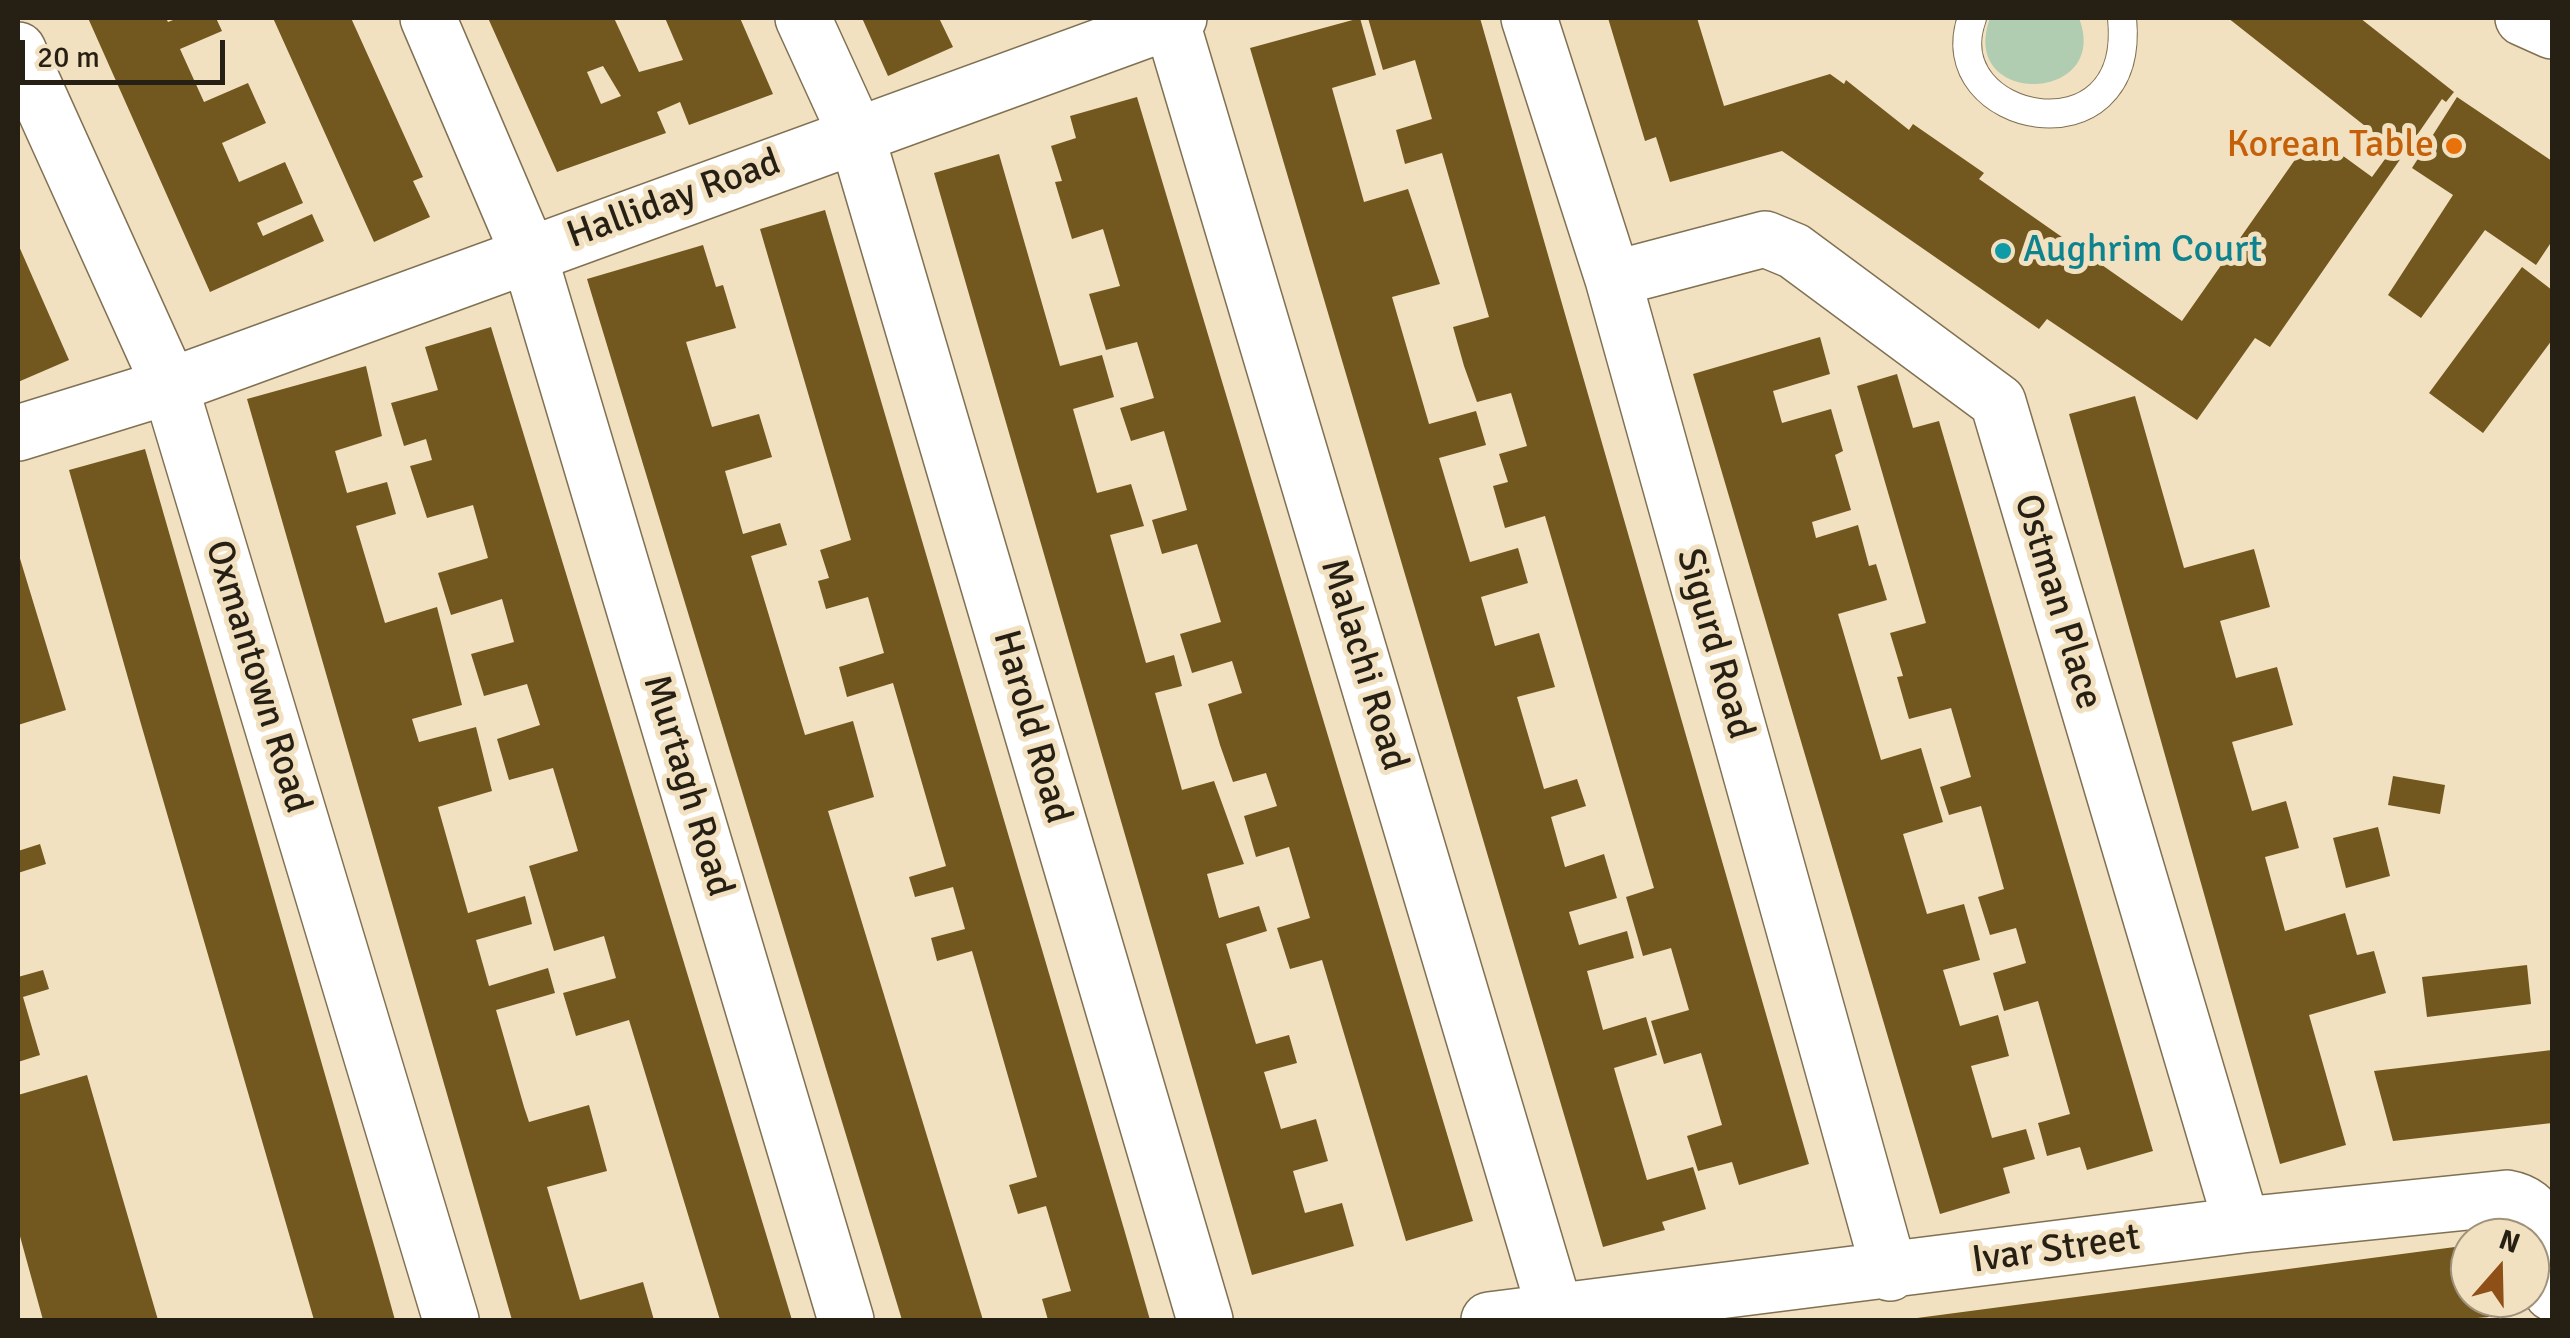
<!DOCTYPE html>
<html>
<head>
<meta charset="utf-8">
<style>
  body { margin:0 }
  #map { position:relative; width:2570px; height:1338px; overflow:hidden; background:#f2e1c0; font-family:Signika,sans-serif }
  canvas { display:block }
  .frame { position:absolute; inset:0; border:20px solid #261f13; pointer-events:none }
  .north { position:absolute; left:2450px; top:1218px; width:100px; height:100px; box-sizing:border-box; background:#f2e1c0; border:2px solid #a0937b; border-radius:50%; rotate:20deg; font-size:28px; font-weight:700; line-height:40px; text-align:center; color:#261f13 }
  .north::after { content:''; display:block; margin:auto; width:35px; height:45px; background:#8f5017; clip-path:polygon(50% 0,100% 100%,50% 72%,0 100%) }
  .scale { position:absolute; left:20px; top:40px; width:205px; height:45px; box-sizing:border-box; border:5px solid #261f13; border-top:0; padding-left:12px; font-size:30px; line-height:35px; white-space:nowrap; color:#261f13; -webkit-text-stroke:8px #f2e1c0; paint-order:stroke }
</style>
</head>
<body>
<div id="map">
<canvas width="2570" height="1338"></canvas>
<div class="frame"></div>
<div class="north">N</div>
<div class="scale">20 m</div>
</div>
<script>
const g = document.querySelector('canvas').getContext('2d');
g.lineJoin = 'round';
function fillPath(path, color) { g.fillStyle = color; g.fill(path, 'evenodd'); }
function trace(path, color, width, dash) { g.strokeStyle = color; g.lineWidth = width; g.lineCap = dash ? 'butt' : 'round'; g.setLineDash(dash || []); g.stroke(path); }
function write(font, color, halo, rows, align = 'center') {
  g.font = font + ' Signika,sans-serif'; g.lineWidth = 10; g.setLineDash([]); g.textBaseline = 'middle'; g.strokeStyle = halo; g.fillStyle = color; for (const [text, x, y, turn = 0] of rows) {
    g.save(); g.translate(x, y); g.rotate((+turn || 0) * Math.PI / 180); g.textAlign = isNaN(turn) ? turn : align; if (halo) g.strokeText(text, 0, 0); g.fillText(text, 0, 0); g.restore();
  }
}
const green = new Path2D(`
  M 1990,18 L 2079,18 C 2112,104 1957,108 1990,18 Z`);
const building = new Path2D(`
  M 88,18 L 166,18 L 168,22 L 178,18 L 216,18 L 222,31 L 180,49 L 204,102 L 248,83 L 266,123 L 222,143 L 239,182 L 285,162 L 303,203 L 257,223 L 263,236 L 312,214 L 324,241 L 210,292 Z
  M 273,18 L 351,18 L 423,177 L 413,181 L 430,217 L 374,242 Z
  M 488,18 L 614,18 L 639,72 L 683,60 L 665,18 L 740,18 L 773,94 L 689,125 L 680,102 L 657,112 L 666,133 L 557,172 ZM 603,66 L 621,96 L 601,104 L 587,72 Z
  M 862,18 L 939,18 L 953,47 L 888,76 Z
  M 1360,18 L 1376,75 L 1332,88 L 1364,202 L 1408,189 L 1440,284 L 1392,297 L 1429,424 L 1476,411 L 1486,445 L 1439,458 L 1470,562 L 1518,548 L 1528,583 L 1481,597 L 1495,646 L 1539,633 L 1555,687 L 1517,697 L 1544,789 L 1577,779 L 1586,806 L 1551,817 L 1565,867 L 1604,854 L 1617,898 L 1569,912 L 1579,945 L 1627,931 L 1634,958 L 1587,971 L 1603,1030 L 1646,1017 L 1657,1055 L 1614,1068 L 1620,1089 L 1647,1180 L 1693,1167 L 1706,1209 L 1662,1222 L 1665,1230 L 1603,1247 L 1250,48 Z
  M 1368,18 L 1480,18 L 1809,1164 L 1739,1185 L 1732,1162 L 1698,1171 L 1687,1136 L 1722,1125 L 1701,1053 L 1664,1064 L 1651,1021 L 1689,1010 L 1671,948 L 1643,956 L 1626,897 L 1654,888 L 1545,516 L 1505,528 L 1493,486 L 1508,482 L 1499,454 L 1527,446 L 1511,393 L 1477,402 L 1464,366 L 1453,327 L 1489,317 L 1442,153 L 1405,164 L 1396,130 L 1432,119 L 1415,60 L 1383,70 Z
  M 1608,18 L 1697,18 L 1724,106 L 1830,74 L 1844,84 L 1846,80 L 1909,130 L 1913,124 L 1984,173 L 1979,179 L 2182,321 L 2313,134 L 2372,177 L 2393,148 L 2228,18 L 2360,18 L 2454,92 L 2446,102 L 2442,99 L 2270,347 L 2255,338 L 2197,420 L 2047,319 L 2039,329 L 1782,151 L 1670,182 L 1656,137 L 1645,141 Z
  M 1137,97 L 1473,1221 L 1406,1241 L 1322,960 L 1290,969 L 1277,928 L 1310,918 L 1289,847 L 1256,857 L 1244,816 L 1277,806 L 1266,773 L 1233,782 L 1220,745 L 1208,704 L 1242,693 L 1232,661 L 1192,673 L 1180,634 L 1221,622 L 1197,544 L 1162,554 L 1152,520 L 1187,510 L 1164,431 L 1131,441 L 1120,408 L 1154,398 L 1137,342 L 1106,350 L 1089,294 L 1120,286 L 1103,229 L 1072,239 L 1055,182 L 1062,181 L 1051,146 L 1076,138 L 1070,116 Z
  M 2457,97 L 2552,161 L 2552,241 L 2536,265 L 2485,230 L 2421,318 L 2388,295 L 2453,195 L 2412,168 Z
  M 999,154 L 1060,366 L 1102,355 L 1114,397 L 1073,409 L 1097,493 L 1131,484 L 1144,526 L 1110,535 L 1146,663 L 1174,655 L 1182,686 L 1155,693 L 1182,790 L 1214,781 L 1244,864 L 1207,874 L 1219,918 L 1259,906 L 1267,931 L 1226,944 L 1256,1044 L 1289,1035 L 1297,1063 L 1264,1072 L 1281,1129 L 1316,1119 L 1328,1161 L 1293,1171 L 1305,1213 L 1342,1203 L 1354,1246 L 1252,1275 L 934,173 Z
  M 825,210 L 1124,1229 L 1150,1320 L 1048,1320 L 1042,1299 L 1071,1291 L 1046,1206 L 1018,1214 L 1009,1185 L 1037,1177 L 972,951 L 937,961 L 931,938 L 965,929 L 953,887 L 915,897 L 909,877 L 946,866 L 893,683 L 847,697 L 839,667 L 884,653 L 868,597 L 826,609 L 818,581 L 829,578 L 820,550 L 851,540 L 760,229 Z
  M 18,244 L 69,360 L 18,382 Z
  M 703,245 L 716,287 L 723,285 L 736,328 L 686,342 L 712,427 L 759,414 L 772,457 L 725,471 L 743,534 L 780,523 L 787,545 L 751,556 L 805,735 L 853,721 L 874,797 L 828,811 L 983,1320 L 902,1320 L 587,279 Z
  M 2522,267 L 2552,290 L 2552,340 L 2483,433 L 2429,393 Z
  M 491,327 L 606,705 L 792,1320 L 720,1320 L 629,1020 L 576,1036 L 563,993 L 616,978 L 604,936 L 554,951 L 529,866 L 578,851 L 553,768 L 509,780 L 497,739 L 540,725 L 527,684 L 484,696 L 471,654 L 514,642 L 502,599 L 451,615 L 438,573 L 488,558 L 473,505 L 427,518 L 410,466 L 432,460 L 426,439 L 404,446 L 391,403 L 438,390 L 425,347 Z
  M 1820,337 L 1830,374 L 1773,391 L 1782,423 L 1831,409 L 1843,451 L 1835,455 L 1851,510 L 1812,522 L 1816,538 L 1858,525 L 1869,566 L 1876,564 L 1887,600 L 1838,614 L 1881,760 L 1921,748 L 1943,822 L 1903,834 L 1927,914 L 1964,904 L 1980,960 L 1943,970 L 1960,1026 L 1998,1015 L 2009,1056 L 1971,1066 L 1992,1138 L 2026,1129 L 2035,1159 L 2003,1168 L 2010,1193 L 1940,1214 L 1693,374 Z
  M 366,366 L 382,436 L 335,451 L 347,493 L 387,482 L 396,514 L 356,526 L 385,623 L 437,607 L 462,705 L 412,719 L 419,742 L 476,727 L 492,791 L 438,807 L 468,913 L 525,896 L 532,924 L 476,940 L 489,986 L 548,968 L 555,993 L 496,1010 L 524,1107 L 529,1122 L 589,1105 L 607,1171 L 547,1187 L 580,1300 L 643,1282 L 654,1320 L 512,1320 L 247,399 Z
  M 1897,374 L 1913,428 L 1939,421 L 2153,1151 L 2087,1170 L 2080,1147 L 2047,1156 L 2038,1123 L 2070,1114 L 2038,1001 L 2004,1011 L 1993,973 L 2026,963 L 2016,928 L 1990,935 L 1978,897 L 2004,889 L 1981,806 L 1949,815 L 1940,787 L 1971,777 L 1951,708 L 1909,719 L 1897,677 L 1903,676 L 1890,633 L 1926,623 L 1857,386 Z
  M 2135,396 L 2184,568 L 2254,549 L 2270,607 L 2220,621 L 2236,678 L 2277,667 L 2293,725 L 2232,742 L 2252,811 L 2286,801 L 2299,848 L 2265,857 L 2285,931 L 2345,913 L 2357,955 L 2374,951 L 2386,993 L 2309,1015 L 2346,1145 L 2280,1164 L 2069,414 Z
  M 145,449 L 378,1259 L 395,1320 L 314,1320 L 141,724 L 69,470 Z
  M 18,552 L 66,710 L 18,725 Z
  M 2393,776 L 2445,785 L 2440,814 L 2388,805 Z
  M 2378,827 L 2390,876 L 2346,888 L 2333,838 Z
  M 40,844 L 46,864 L 18,873 L 18,851 Z
  M 2527,965 L 2531,1004 L 2427,1017 L 2422,977 Z
  M 43,970 L 49,989 L 23,997 L 40,1055 L 18,1062 L 18,977 Z
  M 2552,1050 L 2552,1123 L 2393,1141 L 2374,1071 Z
  M 87,1075 L 121,1193 L 158,1320 L 43,1320 L 18,1229 L 18,1095 Z
  M 2470,1245 L 2470,1298 L 2487,1298 L 2489,1317 L 2454,1320 L 1902,1320 Z`);
const service = new Path2D(`
  M 1972,18 C 1934,123 2137,166 2122,18`);
const minor = new Path2D(`
  M 428,18 L 528,252 L 846,1320
  M 803,18 L 856,134 L 1205,1320
  M 1529,18 L 1613,279 L 1890,1273
  M 1171,20 L 1555,1310
  M 18,50 L 170,386 L 451,1320
  M 1613,279 L 1765,239 L 1794,251 L 1998,402 L 2242,1225
  M 18,433 L 170,386 L 1179,18
  M 1489,1320 L 2242,1225 L 2507,1198 C 2552,1206 2547,1254 2552,1293`);
const secondary = new Path2D(`
  M 2523,18 L 2552,31`);
const markers = [
  [2454,146,10,"#e8710a"],
  [2003,251,10,"#0f9aa8"]
];
const foodNames = [
  ["Korean Table",2434,146]
];
const streetNames = [
  ["Halliday Road",674,200,-20],
  ["Ostman Place",2057,602,73],
  ["Sigurd Road",1714,644,74],
  ["Malachi Road",1363,665,73],
  ["Oxmantown Road",257,677,73],
  ["Harold Road",1031,727,74],
  ["Murtagh Road",687,786,73],
  ["Ivar Street",2056,1250,-8]
];
const cultureNames = [
  ["Aughrim Court",2023,251]
];
fillPath(green, '#b0cdb1');
fillPath(building, '#72581f');
trace(service, '#817153', 30);
trace(minor, '#817153', 58);
trace(secondary, '#817153', 58);
trace(service, '#fff', 28);
trace(minor, '#fff', 55);
trace(secondary, '#fff', 55);
for (const [x, y, r, color] of markers) { const dot = new Path2D(); dot.arc(x, y, r, 0, 2 * Math.PI); g.fillStyle = color; g.fill(dot); trace(dot, '#f2e1c0', 4); }
write('38px', '#c56008', '#f2e1c0', foodNames, 'right');
write('38px', '#261f13', '#f2e1c0', streetNames);
write('38px', '#0d838f', '#f2e1c0', cultureNames, 'left');
</script>
</body>
</html>
